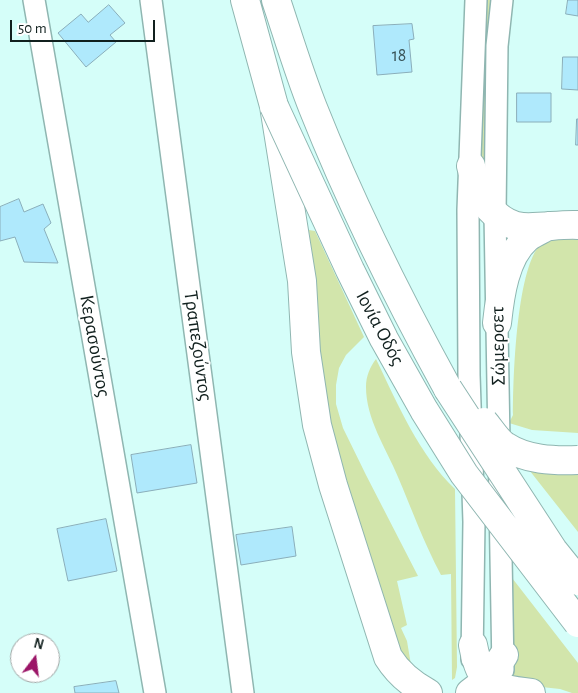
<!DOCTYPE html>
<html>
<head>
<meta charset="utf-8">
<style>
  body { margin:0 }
  #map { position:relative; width:578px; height:693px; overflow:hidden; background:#d5fef9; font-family:"Alegreya Sans",sans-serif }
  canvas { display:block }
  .north { position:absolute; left:10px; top:633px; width:50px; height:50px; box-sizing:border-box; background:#fff; border:1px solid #a0a6a5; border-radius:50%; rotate:15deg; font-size:14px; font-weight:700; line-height:20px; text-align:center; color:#11201e }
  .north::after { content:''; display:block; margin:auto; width:18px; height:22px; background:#9b1567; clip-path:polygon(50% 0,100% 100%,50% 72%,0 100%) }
  .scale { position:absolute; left:10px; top:20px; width:145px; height:22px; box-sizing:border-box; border:2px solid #11201e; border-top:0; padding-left:6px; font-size:15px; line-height:18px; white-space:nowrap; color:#11201e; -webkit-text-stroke:4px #fff; paint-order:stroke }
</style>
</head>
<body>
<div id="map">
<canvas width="578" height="693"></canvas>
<div class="north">N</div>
<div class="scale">50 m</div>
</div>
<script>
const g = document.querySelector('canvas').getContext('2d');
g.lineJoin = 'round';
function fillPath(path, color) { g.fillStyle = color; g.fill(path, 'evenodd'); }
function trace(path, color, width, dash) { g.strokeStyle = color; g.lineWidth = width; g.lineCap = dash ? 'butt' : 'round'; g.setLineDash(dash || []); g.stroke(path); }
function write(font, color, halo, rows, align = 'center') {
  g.font = font + ' "Alegreya Sans",sans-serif'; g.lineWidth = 4; g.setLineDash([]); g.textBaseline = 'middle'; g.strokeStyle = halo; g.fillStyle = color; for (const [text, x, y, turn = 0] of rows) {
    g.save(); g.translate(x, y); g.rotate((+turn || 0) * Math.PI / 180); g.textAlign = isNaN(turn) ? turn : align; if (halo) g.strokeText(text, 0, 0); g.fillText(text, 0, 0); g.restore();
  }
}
const green = new Path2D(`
  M 482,0 L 490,0 L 486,129 L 486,185 L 482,187 L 478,73 Z
  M 309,230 L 315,231 L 364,337 L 346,355 L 339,368 L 336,385 L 336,404 L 343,428 L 366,475 L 418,576 L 397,581 L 407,625 L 401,628 L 407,641 L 411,665 L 403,661 L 343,475 L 322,393 Z
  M 574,238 L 578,239 L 578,433 L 532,430 L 509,423 L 513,415 C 513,381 516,260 544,241 C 550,237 565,239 574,238 Z
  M 376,359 C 397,403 420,456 455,489 L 457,667 L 455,678 L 452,680 L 451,574 L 441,575 C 424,543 412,510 398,477 C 386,448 366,419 366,387 C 366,376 370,367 376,359 Z
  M 526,466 L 578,467 L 578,532 Z
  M 509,574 L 578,663 L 578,693 L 572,693 L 560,689 L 523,685 L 523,677 L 511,676 Z`);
const building = new Path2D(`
  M 568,0 L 578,0 L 578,16 L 566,14 Z
  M 109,5 L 125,23 L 110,35 L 116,42 L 86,67 L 58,33 L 81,14 L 88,22 Z
  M 412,24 L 414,39 L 409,40 L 412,72 L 377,75 L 373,26 Z
  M 563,57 L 578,57 L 578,90 L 562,89 Z
  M 517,93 L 551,93 L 551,122 L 517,122 Z
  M 577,119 L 578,119 L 578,145 L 576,145 Z
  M 19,199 L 24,212 L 43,204 L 51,223 L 44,229 L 58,263 L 24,262 L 15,237 L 0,241 L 0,207 Z
  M 191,445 L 197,483 L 137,493 L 131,455 Z
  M 106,519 L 117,571 L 68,581 L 57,529 Z
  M 292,527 L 296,556 L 241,565 L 236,535 Z
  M 116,681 L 119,693 L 75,693 L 74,687 Z`);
const minor = new Path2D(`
  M 34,0 L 155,693
  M 151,0 L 243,693
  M 502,0 L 497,46 L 495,214 L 503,670
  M 472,659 L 474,522 L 469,375 L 468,210 L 476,0`);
const highway = new Path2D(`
  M 245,0 L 274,106 L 302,281 L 306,352 L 317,425 L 333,485 L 388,657 C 398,673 411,684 428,693
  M 276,0 C 288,36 299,73 313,108 C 351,204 398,298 448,389
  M 471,166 C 473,173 474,181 477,189 C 484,206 503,226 523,227 C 542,228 560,224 578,225
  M 497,323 C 500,295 505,257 527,238 C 533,233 541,230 548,226
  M 473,645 C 481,686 492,688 531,693
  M 470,693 L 487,680 L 504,655`);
const highwayBridge = new Path2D(`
  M 274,106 L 350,270 L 384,339 L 424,410 L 464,474 L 578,623
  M 448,389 L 553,550 L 578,581
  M 484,422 C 490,429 497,441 505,446 C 526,460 553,461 578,460`);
const numberNames = [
  ["18",399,56]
];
const streetNames = [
  ["Ιονία Οδός",380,328,62],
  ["Κερασούντος",95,346,80],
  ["Τραπεζούντος",198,346,82],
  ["Σώμερσετ",498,346,-91]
];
fillPath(green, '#d2e5ab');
fillPath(building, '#afe9fc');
trace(building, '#8aaeba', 1);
trace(minor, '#8fb6b1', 24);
trace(highway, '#8fb6b1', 30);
trace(minor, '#fff', 21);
trace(highway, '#fff', 28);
trace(highwayBridge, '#8fb6b1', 30, []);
trace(highwayBridge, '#fff', 28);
write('18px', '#385256', null, numberNames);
write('20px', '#11201e', '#fff', streetNames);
</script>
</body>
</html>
